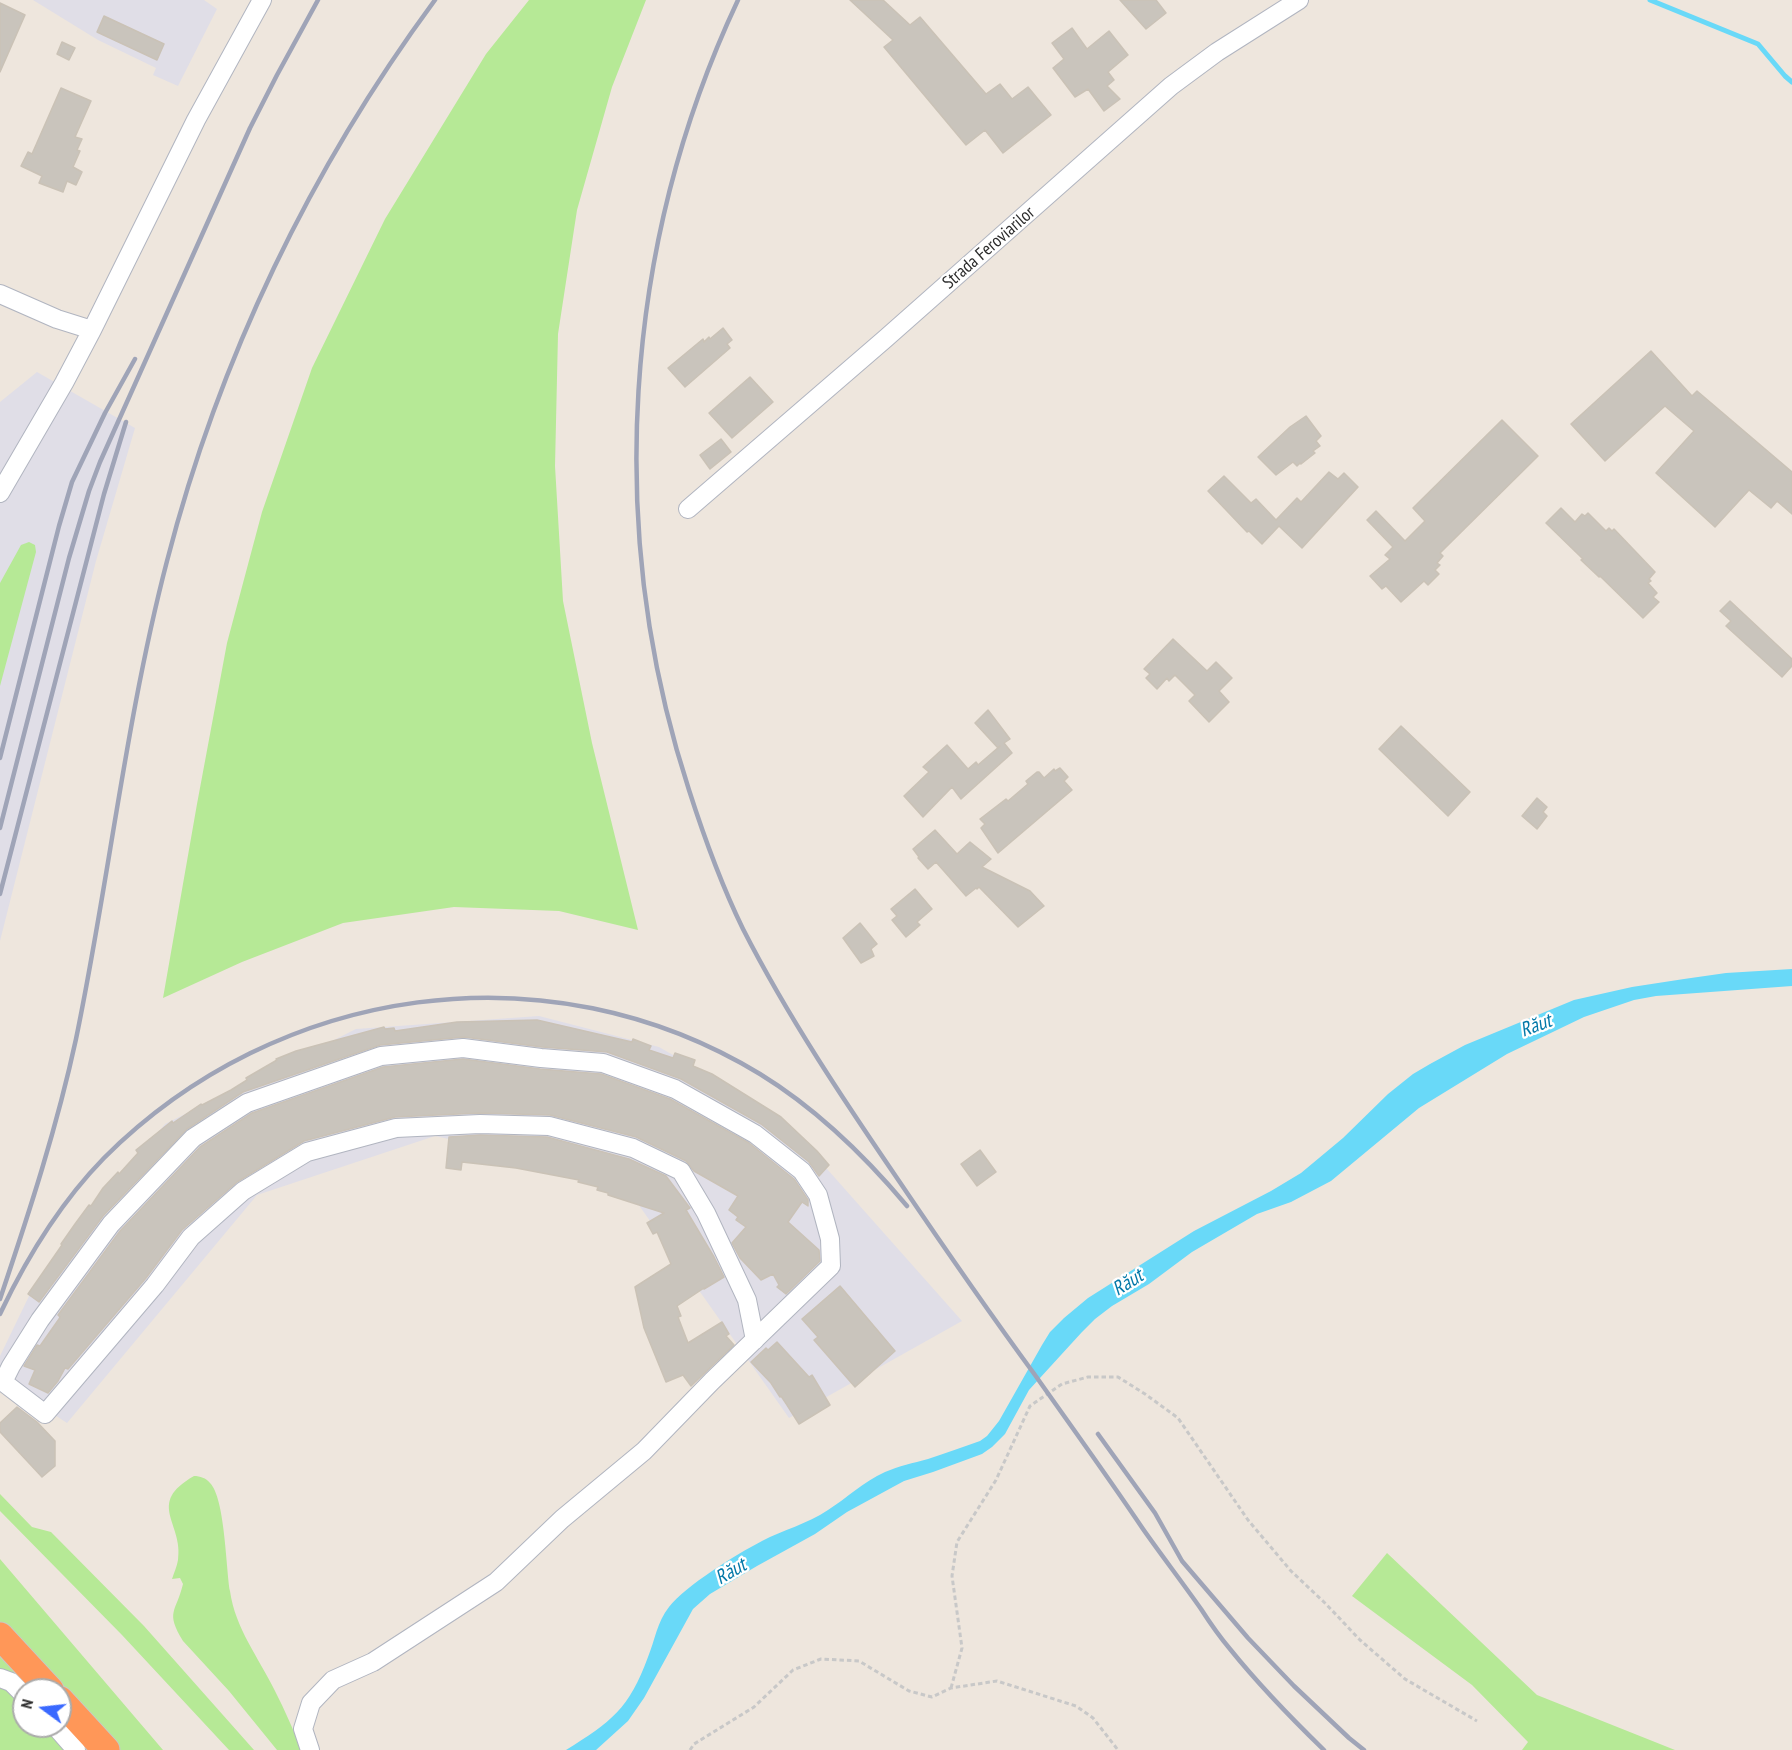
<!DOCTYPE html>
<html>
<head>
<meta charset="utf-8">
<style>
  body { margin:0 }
  #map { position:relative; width:1792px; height:1750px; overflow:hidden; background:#eee6dd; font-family:"PT Sans Narrow",sans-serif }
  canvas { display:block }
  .north { position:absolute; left:12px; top:1678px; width:60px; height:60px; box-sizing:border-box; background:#fff; border:2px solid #ababab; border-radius:50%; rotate:285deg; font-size:16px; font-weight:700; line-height:24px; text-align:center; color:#2c2c2c }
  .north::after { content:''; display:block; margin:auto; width:21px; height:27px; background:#3a69ff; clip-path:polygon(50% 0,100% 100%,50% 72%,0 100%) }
</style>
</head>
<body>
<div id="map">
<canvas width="1792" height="1750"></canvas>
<div class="north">N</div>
</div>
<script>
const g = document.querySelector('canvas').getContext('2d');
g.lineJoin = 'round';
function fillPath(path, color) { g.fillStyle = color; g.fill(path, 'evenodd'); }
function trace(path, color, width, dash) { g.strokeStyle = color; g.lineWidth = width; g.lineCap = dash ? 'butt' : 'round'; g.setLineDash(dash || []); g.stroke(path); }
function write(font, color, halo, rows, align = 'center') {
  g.font = font + ' "PT Sans Narrow",sans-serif'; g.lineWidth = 4.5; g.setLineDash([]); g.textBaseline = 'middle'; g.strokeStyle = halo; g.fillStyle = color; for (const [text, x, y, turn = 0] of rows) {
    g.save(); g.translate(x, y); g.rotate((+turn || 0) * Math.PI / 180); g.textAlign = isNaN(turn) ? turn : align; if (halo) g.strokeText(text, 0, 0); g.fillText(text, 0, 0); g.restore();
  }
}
const industrial = new Path2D(`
  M 33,0 L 204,0 L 217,9 L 178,86 L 153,75 L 156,68 L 98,40 Z
  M 37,372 L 135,428 L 96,561 L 0,941 L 0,402 Z
  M 539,1016 L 659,1047 L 780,1116 L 962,1321 L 789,1418 L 619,1177 L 435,1136 L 257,1195 L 67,1423 L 0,1379 L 0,1356 L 31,1292 L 165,1124 L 356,1029 Z`);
const green = new Path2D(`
  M 529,0 L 646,0 L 612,87 L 577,210 L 558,334 L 555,466 L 563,601 L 592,743 L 638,930 L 559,911 L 454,907 L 343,923 L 242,962 L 163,998 L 197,804 L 227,643 L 262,512 L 312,368 L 385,219 L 486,54 Z
  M 29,542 L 35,545 L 36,552 L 0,686 L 0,583 L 21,545 Z
  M 194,1476 C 200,1476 206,1478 210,1483 C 225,1498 226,1568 230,1591 C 235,1628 259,1658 275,1691 C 285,1710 293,1730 302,1750 L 277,1750 L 229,1691 L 183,1641 C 165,1611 176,1613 183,1584 L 180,1578 L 172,1579 C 174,1573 177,1566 178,1560 C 184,1523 145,1504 194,1476 Z
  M 0,1494 L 32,1527 L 51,1532 L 144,1626 L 254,1750 L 229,1750 L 122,1635 L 0,1511 Z
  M 1387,1553 L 1537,1695 L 1675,1750 L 1522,1750 L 1528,1742 L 1472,1685 L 1352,1596 Z
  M 0,1559 L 163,1750 L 0,1750 ZM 24,1690 L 60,1690 L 60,1726 L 24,1726 Z`);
const water = new Path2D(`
  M 1792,969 L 1792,986 L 1656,996 L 1634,1000 L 1584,1017 L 1507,1054 L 1419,1108 L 1331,1181 L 1291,1202 L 1257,1214 L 1192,1252 L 1149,1284 L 1112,1306 L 1095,1319 L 1082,1332 L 1029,1390 L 1005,1434 L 992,1447 L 982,1454 L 933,1472 L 904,1481 L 847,1512 L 815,1534 L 757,1566 L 710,1594 L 693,1609 L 644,1698 L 628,1721 L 596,1750 L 566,1750 C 611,1722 629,1709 648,1657 C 655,1640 657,1622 669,1607 C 685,1586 737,1554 762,1541 C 783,1530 807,1524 828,1510 C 847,1498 863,1482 885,1472 C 899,1466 913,1463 928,1459 C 946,1453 963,1447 980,1441 L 987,1436 L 999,1421 L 1042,1345 L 1050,1332 L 1064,1318 L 1088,1298 L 1194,1231 L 1271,1191 L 1301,1173 L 1343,1138 L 1388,1094 L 1413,1074 L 1430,1064 L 1465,1045 L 1574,1000 L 1632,987 L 1684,979 L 1726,973 Z`);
const stream = new Path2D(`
  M 1650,0 L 1758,44 L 1785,76 L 1792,82`);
const building = new Path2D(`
  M 850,0 L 883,0 L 910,25 L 920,17 L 986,94 L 1000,84 L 1012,99 L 1028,87 L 1051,115 L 1003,153 L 985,130 L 966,145 L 884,47 L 893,40 Z
  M 1120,0 L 1156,0 L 1166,13 L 1146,29 Z
  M 0,3 L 25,15 L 0,72 Z
  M 104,16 L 164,44 L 157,60 L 97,32 Z
  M 1072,28 L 1087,49 L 1109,31 L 1128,55 L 1108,72 L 1114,80 L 1107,86 L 1120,99 L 1104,111 L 1088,89 L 1075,97 L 1053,68 L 1064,59 L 1052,43 Z
  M 62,42 L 75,48 L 69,60 L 57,54 Z
  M 61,88 L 91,101 L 75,137 L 82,139 L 77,150 L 80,151 L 73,167 L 82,172 L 76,185 L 67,181 L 63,192 L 39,183 L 42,176 L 21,166 L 28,152 L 32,154 Z
  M 723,328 L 732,340 L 727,344 L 730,348 L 685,387 L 668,368 L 703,339 L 704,342 L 709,337 L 710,339 Z
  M 1651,351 L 1692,396 L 1697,391 L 1792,472 L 1792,514 L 1777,501 L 1771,508 L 1749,490 L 1715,527 L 1656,473 L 1694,431 L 1665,406 L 1605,461 L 1571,424 Z
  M 750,377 L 773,402 L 732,438 L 709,413 Z
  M 1306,416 L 1321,436 L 1316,441 L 1320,446 L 1313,451 L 1315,453 L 1301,464 L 1300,463 L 1297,466 L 1293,462 L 1276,475 L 1258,457 L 1290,427 Z
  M 1502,420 L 1538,456 L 1440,553 L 1443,556 L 1437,563 L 1440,565 L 1435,570 L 1439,574 L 1428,585 L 1424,581 L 1401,602 L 1386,586 L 1382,589 L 1370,576 L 1390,559 L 1385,555 L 1393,547 L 1367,520 L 1376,511 L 1405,541 L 1425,521 L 1413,508 Z
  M 721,439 L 731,452 L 710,469 L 700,455 Z
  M 1329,472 L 1338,479 L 1344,473 L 1358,487 L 1302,548 L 1279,526 L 1262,544 L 1249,531 L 1247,532 L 1208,491 L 1224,476 L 1251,503 L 1256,499 L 1276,520 L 1297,498 L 1301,502 Z
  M 1561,508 L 1575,522 L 1582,514 L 1585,516 L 1588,513 L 1606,531 L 1609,528 L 1612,531 L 1614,529 L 1655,572 L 1649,579 L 1651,581 L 1648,583 L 1657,593 L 1653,597 L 1659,602 L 1643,618 L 1600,576 L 1599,577 L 1581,560 L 1583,559 L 1546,523 Z
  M 1730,601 L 1792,659 L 1792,666 L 1782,677 L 1726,626 L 1731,621 L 1720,611 Z
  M 1173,639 L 1207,671 L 1216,662 L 1232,678 L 1219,691 L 1229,702 L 1209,722 L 1189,701 L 1195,695 L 1175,675 L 1169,681 L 1167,678 L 1157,689 L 1146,678 L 1150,674 L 1144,669 Z
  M 988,710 L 1010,739 L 1004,743 L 1012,753 L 961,799 L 952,787 L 923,817 L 904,796 L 929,772 L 923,767 L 947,745 L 968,769 L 976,762 L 978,765 L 1000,746 L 998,748 L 975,723 Z
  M 1401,726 L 1470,792 L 1448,816 L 1379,749 Z
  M 1060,768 L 1068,777 L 1064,781 L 1072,790 L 998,853 L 981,828 L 985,824 L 980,819 L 1006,799 L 1008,801 L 1028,784 L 1026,781 L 1037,772 L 1039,772 L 1044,778 L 1054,769 L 1055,771 Z
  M 1537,798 L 1547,807 L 1543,812 L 1547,816 L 1537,829 L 1522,816 Z
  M 935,830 L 957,854 L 970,842 L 991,859 L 982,867 L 1030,891 L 1044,906 L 1018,927 L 979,887 L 977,889 L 976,888 L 966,896 L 936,862 L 928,869 L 918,858 L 919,857 L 913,849 Z
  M 915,889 L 932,909 L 917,922 L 920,925 L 906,937 L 892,920 L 897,916 L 891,909 Z
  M 860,923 L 877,944 L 871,949 L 874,956 L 861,963 L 843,938 Z
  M 537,1020 L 632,1042 L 633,1039 L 651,1046 L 649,1050 L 673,1058 L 675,1053 L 695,1060 L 693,1066 L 712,1074 L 781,1117 L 817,1151 L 829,1165 L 819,1176 L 809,1162 L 761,1124 L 681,1079 L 607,1052 L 542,1047 L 464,1037 L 380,1045 L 243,1092 L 187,1129 L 103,1216 L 39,1302 L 28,1294 L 62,1245 L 61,1244 L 75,1224 L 89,1205 L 91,1206 L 103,1188 L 118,1172 L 119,1174 L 138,1153 L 136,1150 L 172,1121 L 173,1123 L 201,1104 L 202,1105 L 231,1090 L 247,1080 L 246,1078 L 277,1060 L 276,1059 L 296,1051 L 384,1027 L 385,1029 L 394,1028 L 395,1031 L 457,1022 Z
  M 463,1059 L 540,1069 L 601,1074 L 670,1099 L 749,1143 L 794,1179 L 808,1200 L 808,1206 L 802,1202 L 788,1222 L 819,1250 L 820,1261 L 786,1294 L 777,1287 L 779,1285 L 773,1274 L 761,1280 L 740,1258 L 732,1243 L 746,1227 L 736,1220 L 738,1217 L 729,1210 L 738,1196 L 694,1171 L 686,1161 L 636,1137 L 550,1115 L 479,1113 L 395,1117 L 304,1141 L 237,1182 L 182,1230 L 146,1278 L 68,1369 L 65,1368 L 58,1381 L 48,1393 L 29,1384 L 35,1370 L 24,1366 L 37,1345 L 40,1346 L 59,1319 L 60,1317 L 58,1315 L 120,1231 L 200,1147 L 252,1113 L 383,1067 Z
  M 480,1135 L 547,1137 L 629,1159 L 666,1176 L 690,1208 L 686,1210 L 714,1257 L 724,1277 L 704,1289 L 704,1288 L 677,1306 L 681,1316 L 678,1317 L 688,1343 L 722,1322 L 729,1334 L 726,1336 L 734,1345 L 691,1386 L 683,1375 L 666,1382 L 644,1328 L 635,1287 L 671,1264 L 657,1232 L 653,1234 L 647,1223 L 664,1213 L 608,1195 L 608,1193 L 597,1190 L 598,1187 L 578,1182 L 579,1180 L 516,1168 L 462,1162 L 461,1170 L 446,1168 L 449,1137 Z
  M 980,1150 L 996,1172 L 977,1186 L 961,1164 Z
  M 840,1286 L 895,1351 L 855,1387 L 814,1340 L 818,1337 L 802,1319 Z
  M 777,1342 L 809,1377 L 812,1375 L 830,1405 L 799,1424 L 787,1405 L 781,1396 L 780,1397 L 771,1383 L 751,1362 L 766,1348 L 768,1350 Z
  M 17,1407 L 37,1422 L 55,1441 L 55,1466 L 42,1477 L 0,1432 L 0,1423 Z`);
const path = new Path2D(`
  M 951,1688 L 962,1648 L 952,1576 L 957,1542 L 996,1480 L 1030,1406 L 1062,1384 L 1088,1377 L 1118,1377 L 1145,1394 L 1178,1418 L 1248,1520 L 1291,1571 L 1326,1604 L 1360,1640 L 1405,1679 L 1477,1721
  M 690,1750 L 694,1744 L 754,1707 L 793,1670 L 821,1659 L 859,1661 L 909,1691 L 932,1697 L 951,1688 L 997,1681 L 1076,1706 L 1093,1718 L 1118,1750`);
const minor = new Path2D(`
  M 0,294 L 57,319 L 92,330 L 196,120 L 262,0
  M 0,493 L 64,383 L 92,330
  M 688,509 L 885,339 L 1171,86 L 1217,52 L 1299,0
  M 0,1678 L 11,1682 L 24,1695
  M 55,1726 L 76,1750
  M 310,1750 L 303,1729 L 311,1703 L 333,1680 L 373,1662 L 496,1582 L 562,1519 L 644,1451 L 712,1381 L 831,1266 L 830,1239 L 818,1195 L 802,1171 L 755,1134 L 675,1089 L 603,1063 L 541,1058 L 463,1048 L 381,1056 L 247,1103 L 193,1138 L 111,1224 L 40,1320 L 11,1366 L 3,1382 L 45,1414 L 155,1285 L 191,1237 L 243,1191 L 307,1152 L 396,1128 L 480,1124 L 549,1126 L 633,1148 L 681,1171 L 706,1213 L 747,1300 L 755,1340`);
const highway = new Path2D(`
  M 0,1636 L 50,1690
  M 60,1700 L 106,1750`);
const rail = new Path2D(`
  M 738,0 C 622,247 605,532 689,790 C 704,837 721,884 743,929 C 788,1017 843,1099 899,1181 C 943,1246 988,1311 1035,1375 C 1071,1426 1108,1477 1143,1529 C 1162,1556 1182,1582 1201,1609 C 1210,1623 1219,1636 1230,1649 C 1259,1685 1291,1718 1324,1750
  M 0,758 L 59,526 L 72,482 L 105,413 L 135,359
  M 0,828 L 69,558 L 89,491 L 100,462 L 250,128 L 277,75 L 318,0
  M 0,894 L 104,494 L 126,422
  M 0,1299 C 29,1213 57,1127 76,1039 C 109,880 126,718 167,561 C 219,359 311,168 435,0
  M 0,1314 C 27,1257 60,1203 104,1158 C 278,984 548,945 760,1074 C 817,1109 865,1156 907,1206
  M 1098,1434 L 1155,1513 L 1182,1561 L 1248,1638 L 1294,1686 L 1349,1738 L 1364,1750`);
const streetNames = [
  ["Strada Feroviarilor",989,248,-41]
];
const waterNames = [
  ["Răut",1536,1026,-21],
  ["Răut",1128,1283,-32],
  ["Răut",731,1572,-30]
];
fillPath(industrial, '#e0dee7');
fillPath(green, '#b6e996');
fillPath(water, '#69d9f8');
trace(stream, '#69d9f8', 5);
fillPath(building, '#c9c4bc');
trace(building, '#cac2b6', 1.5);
trace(minor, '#b1b5c0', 20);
trace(highway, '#c8c8c8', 29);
trace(path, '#c8c8c8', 3, [4.5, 3]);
trace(minor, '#fff', 18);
trace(highway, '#ff9758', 27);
trace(rail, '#9fa4b7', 4.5);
write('18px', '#2c2c2c', '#fff', streetNames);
write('italic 20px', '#0378a8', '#fff', waterNames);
</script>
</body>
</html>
